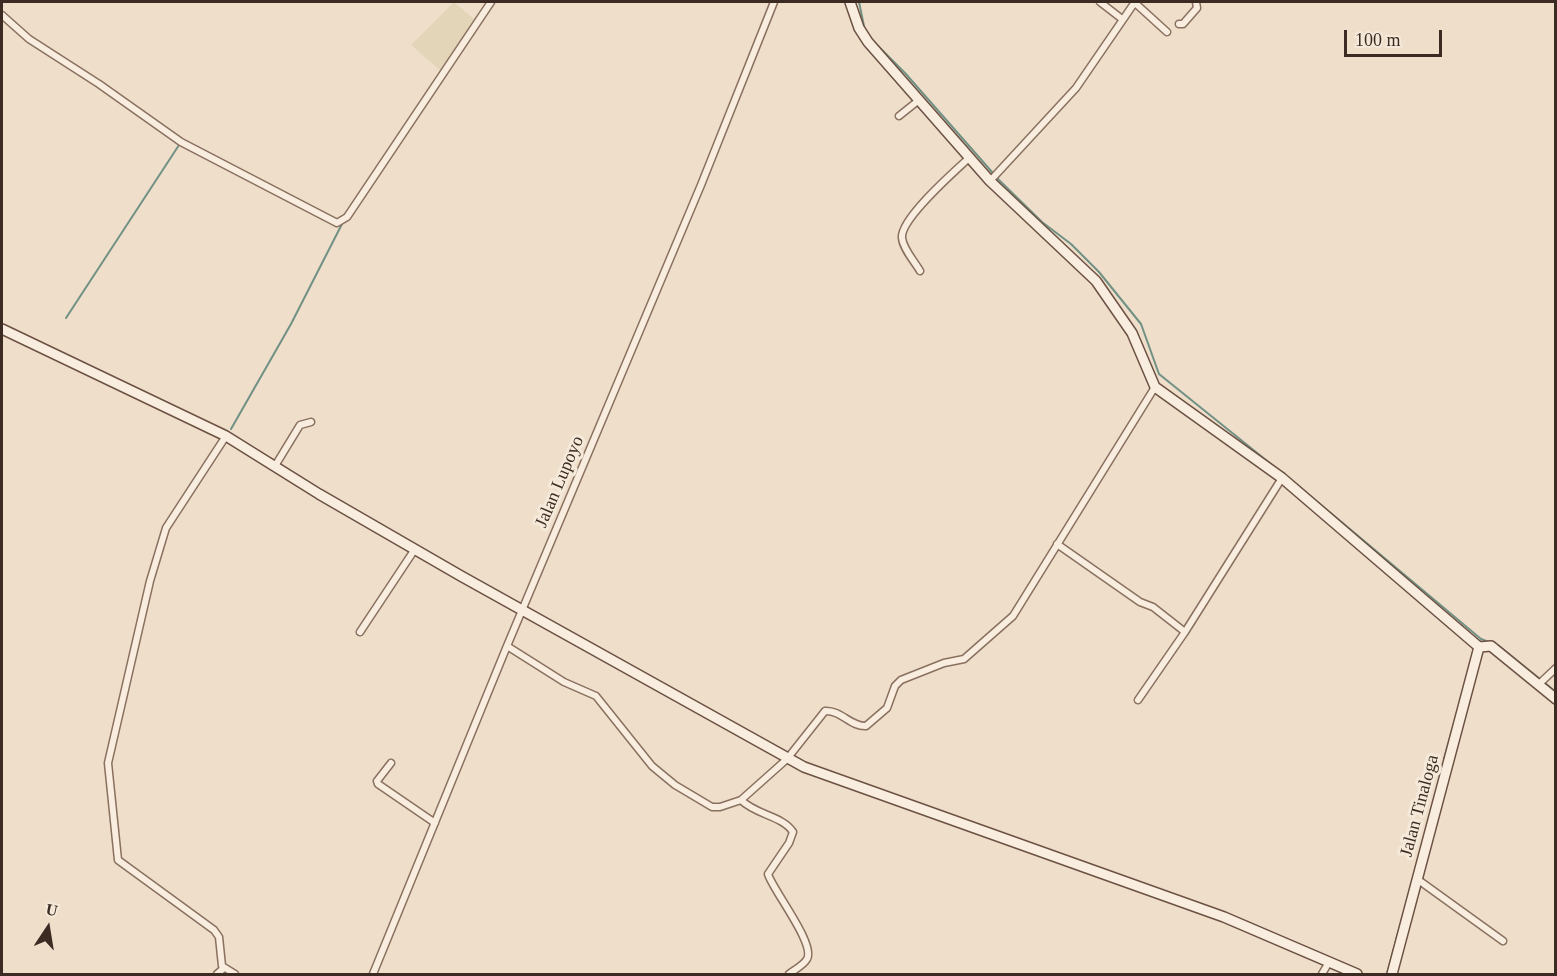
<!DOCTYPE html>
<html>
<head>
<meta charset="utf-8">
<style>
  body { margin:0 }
  #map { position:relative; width:1557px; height:976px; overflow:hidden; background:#eedeca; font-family:Georgia,serif }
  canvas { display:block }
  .frame { position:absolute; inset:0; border:3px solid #3b2b22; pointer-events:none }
  .north { position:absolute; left:18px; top:898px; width:60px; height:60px; -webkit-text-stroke:4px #f5eada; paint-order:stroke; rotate:12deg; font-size:16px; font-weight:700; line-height:24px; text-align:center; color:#3b2b22 }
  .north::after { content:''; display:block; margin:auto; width:21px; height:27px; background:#3b2b22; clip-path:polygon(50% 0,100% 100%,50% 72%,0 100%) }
  .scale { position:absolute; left:1344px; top:30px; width:98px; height:27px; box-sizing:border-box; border:3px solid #3b2b22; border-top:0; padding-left:8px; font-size:18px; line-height:21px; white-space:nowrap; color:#3b2b22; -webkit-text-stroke:4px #f5eada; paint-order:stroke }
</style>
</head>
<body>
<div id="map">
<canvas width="1557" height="976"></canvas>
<div class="frame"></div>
<div class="north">U</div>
<div class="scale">100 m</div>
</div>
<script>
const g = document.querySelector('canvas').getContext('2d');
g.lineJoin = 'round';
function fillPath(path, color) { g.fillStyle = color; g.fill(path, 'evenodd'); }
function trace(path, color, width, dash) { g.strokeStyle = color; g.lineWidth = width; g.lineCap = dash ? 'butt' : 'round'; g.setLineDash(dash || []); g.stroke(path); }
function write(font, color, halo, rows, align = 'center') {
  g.font = font + ' Georgia,serif'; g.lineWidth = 6; g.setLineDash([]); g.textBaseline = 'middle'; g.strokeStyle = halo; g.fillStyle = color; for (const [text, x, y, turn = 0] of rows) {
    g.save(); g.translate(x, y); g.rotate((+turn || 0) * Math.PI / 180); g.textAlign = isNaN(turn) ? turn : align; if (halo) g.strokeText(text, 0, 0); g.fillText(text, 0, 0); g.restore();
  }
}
const farmland = new Path2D(`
  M 454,2 L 476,21 L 442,72 L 411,45 Z`);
const stream = new Path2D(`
  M 859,2 L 865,31
  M 874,42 L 905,73 L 999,180 L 1042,222 L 1071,244 L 1099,272 L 1141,324 L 1159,374 L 1282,473
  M 66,318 L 181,142
  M 231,429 L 291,324 L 343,222
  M 1289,478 L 1481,639 L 1499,646 L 1556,692
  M 1444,759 L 1469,669
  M 1387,974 L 1420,852`);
const street = new Path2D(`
  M 1100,2 L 1122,19
  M 1134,2 L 1167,32
  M 2,15 L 29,39 L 99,84 L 181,142 L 337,223 L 347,217 L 491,2
  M 1179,24 L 1183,24 L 1197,8 L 1196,2
  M 899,116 L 919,100
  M 990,181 L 1076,88 L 1135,2
  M 920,271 C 915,262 903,249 902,238 C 900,219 954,172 969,158
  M 226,436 L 166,528 L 150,581 L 108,763 L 118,860 L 214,930 L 219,937 L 222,966 L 235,974
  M 275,466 L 300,425 L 311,422
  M 1057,544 L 1140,602 L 1153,607 L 1185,632 L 1138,700
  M 360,632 L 415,549
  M 1185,632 L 1282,478
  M 507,646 L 564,682 L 596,696 L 652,766 L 675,785 L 712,807 L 720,807 L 741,800 L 787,759 L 825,711 C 841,710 851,727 866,726 L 887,708 L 895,686 L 901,680 L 944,663 L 964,659 L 1013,616 L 1155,387
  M 1538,685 L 1556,668
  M 391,763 L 377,781 L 378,784 L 435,823
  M 741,800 C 756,815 783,816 793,832 L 789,843 L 768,874 C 772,889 816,944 807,959 C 804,965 794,970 789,974
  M 1417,879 L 1503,941
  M 217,974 L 224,968
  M 373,974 L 507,646 L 701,185 L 774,2
  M 1322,974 L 1329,962`);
const secondary = new Path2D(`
  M 850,2 L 859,28 L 868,42 L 990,181 L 1096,281 L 1132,333 L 1155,387 L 1282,478 L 1479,647 L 1392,974
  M 2,329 L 226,436 L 319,494 L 461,576 L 804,767 L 1224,917 L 1357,974
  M 1479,647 L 1491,646 L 1556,699`);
const streetNames = [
  ["Jalan Lupoyo",560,482,-67],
  ["Jalan Tinaloga",1420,806,-75]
];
fillPath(farmland, '#e3d6b8');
trace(stream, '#719185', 2);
trace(street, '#8a705f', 9);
trace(secondary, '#6c5142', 12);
trace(street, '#f8edde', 6);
trace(secondary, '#f8edde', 9);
write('18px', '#3b2b22', '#f5eada', streetNames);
</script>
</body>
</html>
